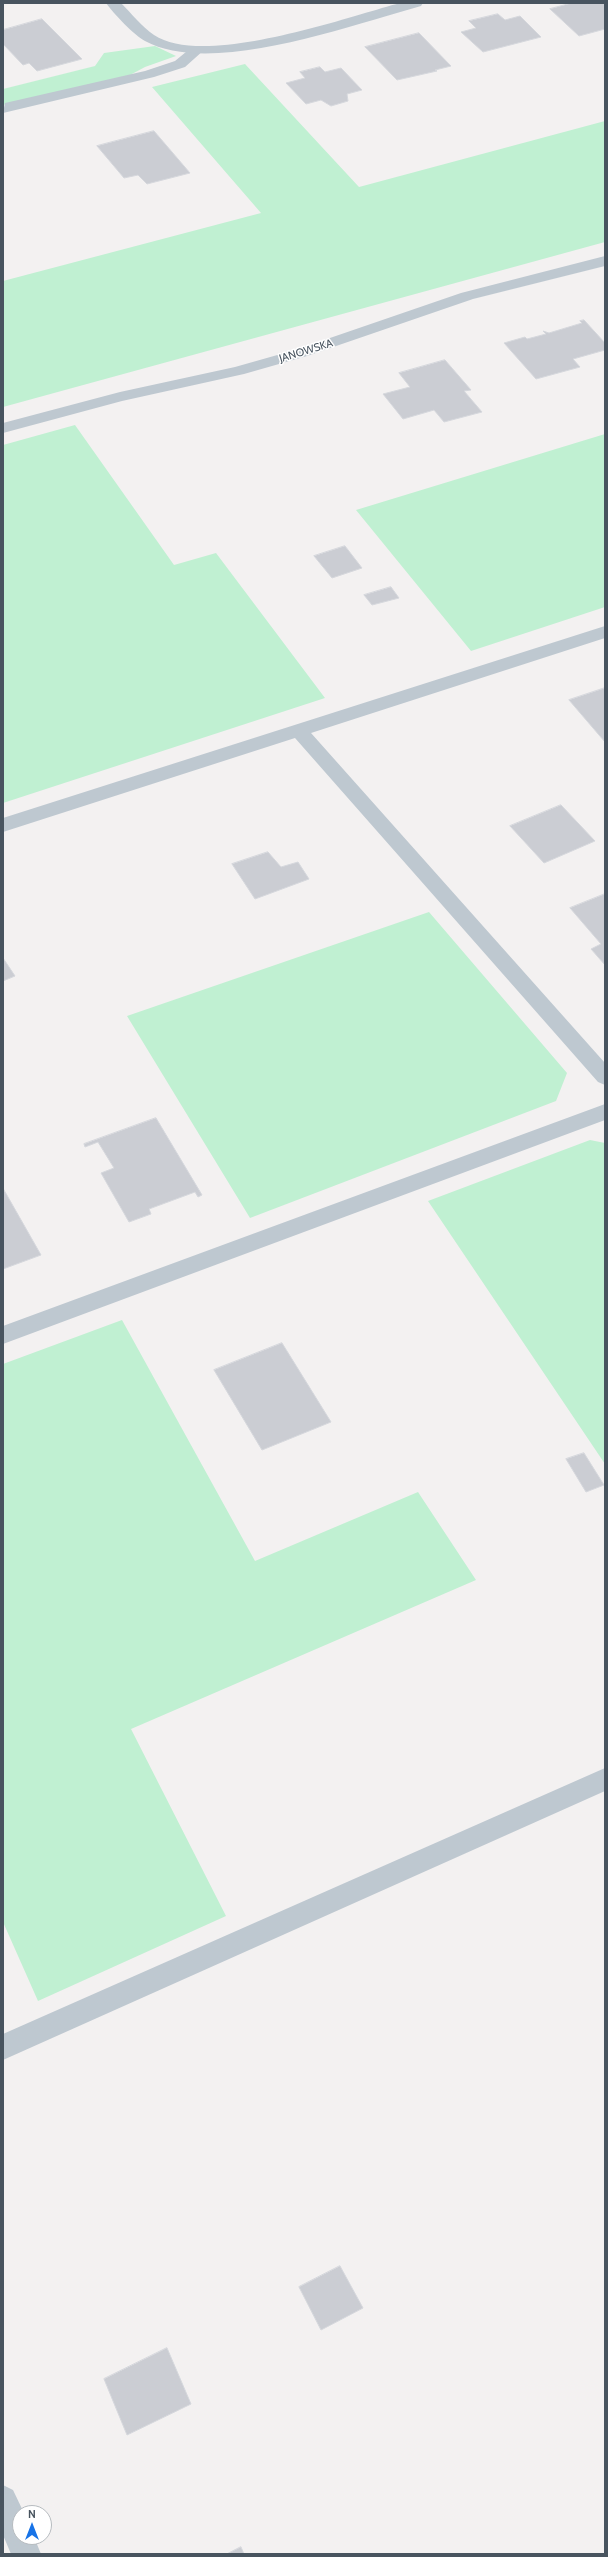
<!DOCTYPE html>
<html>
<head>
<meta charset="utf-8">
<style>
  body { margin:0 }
  #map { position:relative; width:608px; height:2557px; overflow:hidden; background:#f3f1f1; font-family:Cabin,sans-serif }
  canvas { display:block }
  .frame { position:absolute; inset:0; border:4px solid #48545f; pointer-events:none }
  .north { position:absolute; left:12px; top:2505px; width:40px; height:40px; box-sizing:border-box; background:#fff; border:1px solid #b6bbbf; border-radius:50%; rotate:0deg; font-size:11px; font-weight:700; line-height:16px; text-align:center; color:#48545f }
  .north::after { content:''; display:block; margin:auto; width:14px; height:18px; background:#1773e7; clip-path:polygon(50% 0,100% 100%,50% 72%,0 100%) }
</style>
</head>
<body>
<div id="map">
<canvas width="608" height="2557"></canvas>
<div class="frame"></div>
<div class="north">N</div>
</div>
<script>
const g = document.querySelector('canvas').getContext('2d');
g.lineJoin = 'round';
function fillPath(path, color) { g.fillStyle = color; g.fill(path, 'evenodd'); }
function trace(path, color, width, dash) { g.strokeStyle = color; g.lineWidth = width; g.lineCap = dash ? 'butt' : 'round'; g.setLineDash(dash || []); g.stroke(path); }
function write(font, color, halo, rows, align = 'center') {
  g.font = font + ' Cabin,sans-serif'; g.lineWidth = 3; g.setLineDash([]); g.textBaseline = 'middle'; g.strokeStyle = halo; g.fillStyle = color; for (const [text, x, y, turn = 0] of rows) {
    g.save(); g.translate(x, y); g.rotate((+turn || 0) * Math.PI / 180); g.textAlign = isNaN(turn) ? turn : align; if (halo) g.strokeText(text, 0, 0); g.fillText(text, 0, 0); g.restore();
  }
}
const green = new Path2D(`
  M 155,46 L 176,56 L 145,67 L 130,75 L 3,105 L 3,89 L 95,66 L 104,53 Z
  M 245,64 L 359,187 L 605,121 L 605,242 L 3,407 L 3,281 L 261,213 L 152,87 Z
  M 75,425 L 174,565 L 216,553 L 325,698 L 3,803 L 3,445 Z
  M 605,434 L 605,607 L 471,651 L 356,510 Z
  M 429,912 L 567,1073 L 556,1101 L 250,1218 L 127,1016 Z
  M 590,1140 L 605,1143 L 605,1464 L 428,1201 Z
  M 122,1320 L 255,1561 L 418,1492 L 476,1580 L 131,1729 L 226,1916 L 38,2001 L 3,1922 L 3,1364 Z`);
const building = new Path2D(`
  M 572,3 L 605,3 L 605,29 L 579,36 L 550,9 Z
  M 498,14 L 505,20 L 520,16 L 541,37 L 483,52 L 461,32 L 476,28 L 469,21 Z
  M 42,19 L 82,59 L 37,71 L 29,63 L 23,65 L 3,44 L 3,30 Z
  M 419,33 L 451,66 L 435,70 L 437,71 L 397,80 L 365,47 Z
  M 320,67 L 325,72 L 341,68 L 362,90 L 347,94 L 348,101 L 331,106 L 321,100 L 306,104 L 286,83 L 305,78 L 300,72 Z
  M 154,131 L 190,173 L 147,184 L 138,175 L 124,178 L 97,146 Z
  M 584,320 L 605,343 L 605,350 L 573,359 L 580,367 L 536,379 L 504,343 L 525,337 L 527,339 L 546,334 L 543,331 L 549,333 L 582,323 L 580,321 Z
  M 445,360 L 471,390 L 464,391 L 482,412 L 444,422 L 434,410 L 403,419 L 383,394 L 410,387 L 399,373 Z
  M 345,546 L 362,568 L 332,578 L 314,556 Z
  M 391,587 L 399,598 L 372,605 L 364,595 Z
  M 605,688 L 605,742 L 569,700 Z
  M 561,805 L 595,841 L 544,863 L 510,826 Z
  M 268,852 L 281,867 L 298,862 L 309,879 L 255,899 L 232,864 Z
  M 605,894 L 605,965 L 591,949 L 601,944 L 570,908 Z
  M 3,958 L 15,976 L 3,981 Z
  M 156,1118 L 202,1195 L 198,1197 L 195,1192 L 149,1209 L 151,1214 L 129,1222 L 101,1173 L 114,1168 L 98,1142 L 85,1147 L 84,1144 Z
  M 4,1190 L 41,1255 L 3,1269 L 3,1191 Z
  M 282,1343 L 331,1422 L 262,1450 L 214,1370 Z
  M 584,1453 L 604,1485 L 586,1492 L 566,1459 Z
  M 340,2266 L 363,2308 L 321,2330 L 299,2287 Z
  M 167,2348 L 191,2404 L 127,2435 L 104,2379 Z
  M 241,2547 L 244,2554 L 227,2554 Z`);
const service = new Path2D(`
  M 197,46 L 204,50 L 185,67 L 154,77 L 3,113 L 5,103 L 145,71 L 175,61 L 192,47 Z
  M 605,1768 L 605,1791 L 3,2060 L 3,2034 Z`);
const minor = new Path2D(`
  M 106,3 L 121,3 C 131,13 142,27 154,35 C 204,68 344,18 400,3 L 423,3 L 421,6 C 351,25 211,77 145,41 C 135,36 113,13 106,3 Z
  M 605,256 L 605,266 L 473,299 L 307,356 L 244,374 L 122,401 L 3,433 L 3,423 L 120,392 L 235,367 L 295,350 L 461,293 Z
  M 605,626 L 605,638 L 311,733 L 605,1063 L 605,1085 L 598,1082 L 295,738 L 3,832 L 3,818 Z
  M 605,1104 L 605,1120 L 3,1344 L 3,1326 Z
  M 3,2485 L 13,2490 L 24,2513 L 20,2513 L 20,2537 L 34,2537 L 41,2554 L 11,2554 L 3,2535 Z`);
const farStreetnames = [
  ["JANOWSKA",306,351,-17]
];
fillPath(green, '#c0f0d2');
fillPath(building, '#cbcdd3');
trace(building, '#d5d7dc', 1);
fillPath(service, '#bec8d0');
fillPath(minor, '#bec8d0');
write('11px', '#48545f', '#fff', farStreetnames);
</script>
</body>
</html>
